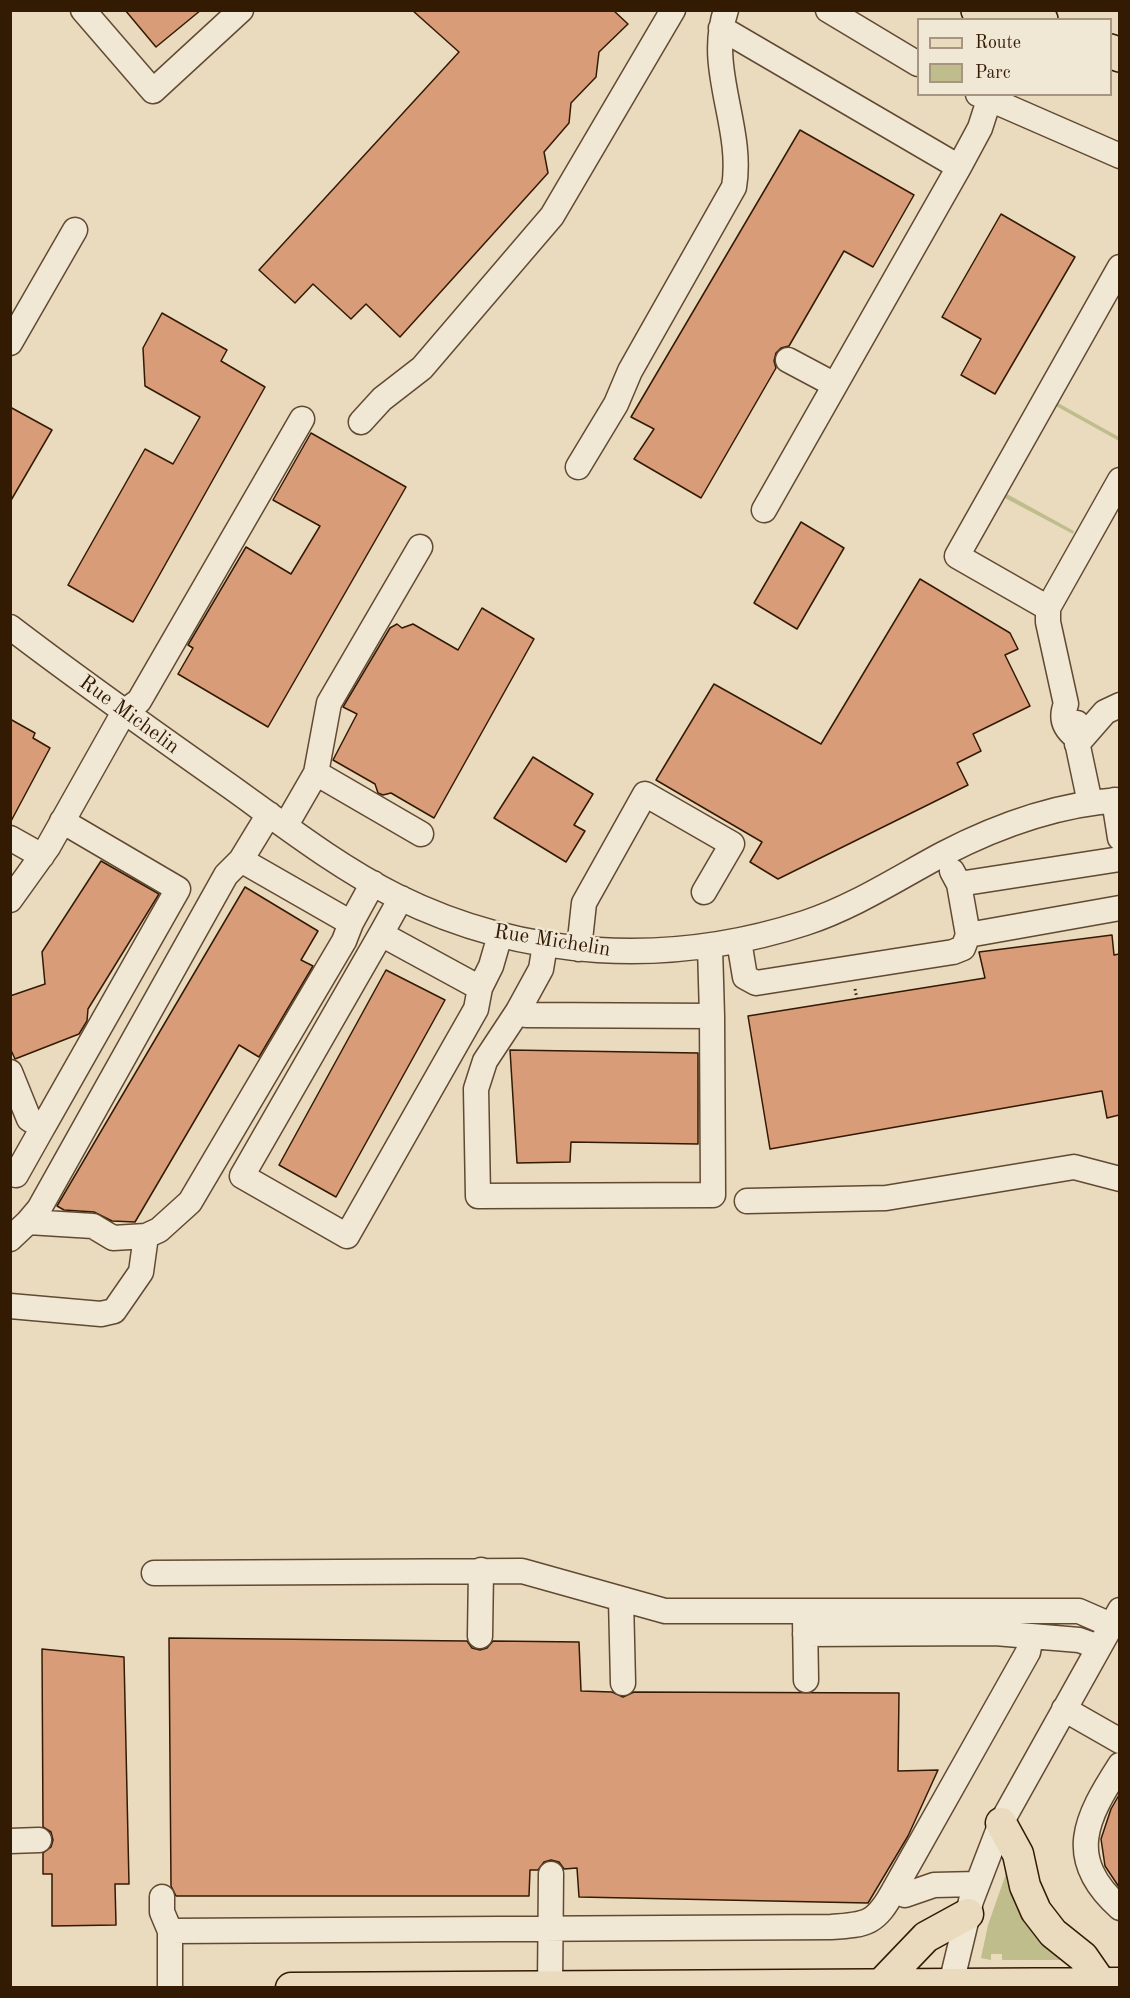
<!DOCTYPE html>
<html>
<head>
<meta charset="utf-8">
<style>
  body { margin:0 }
  #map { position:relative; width:1130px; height:1998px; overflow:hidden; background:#eadabe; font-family:"Old Standard TT",serif }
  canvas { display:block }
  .frame { position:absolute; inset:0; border:12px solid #331a03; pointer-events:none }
  .legend { position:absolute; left:917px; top:18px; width:195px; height:78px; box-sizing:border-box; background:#f1e7d5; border:2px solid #a59581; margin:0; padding:8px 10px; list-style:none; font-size:18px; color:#331a03 }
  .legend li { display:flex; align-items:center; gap:12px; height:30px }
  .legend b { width:30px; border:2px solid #a59581 }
</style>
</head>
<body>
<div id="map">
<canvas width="1130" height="1998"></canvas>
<div class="frame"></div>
<ul class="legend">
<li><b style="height:8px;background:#eadabe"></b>Route</li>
<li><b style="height:16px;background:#bfbd8c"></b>Parc</li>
</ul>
</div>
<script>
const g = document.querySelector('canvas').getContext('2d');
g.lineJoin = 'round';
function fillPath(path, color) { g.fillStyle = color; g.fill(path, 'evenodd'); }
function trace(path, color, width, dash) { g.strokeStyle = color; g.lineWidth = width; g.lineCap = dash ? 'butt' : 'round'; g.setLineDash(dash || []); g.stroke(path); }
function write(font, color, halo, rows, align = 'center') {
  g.font = font + ' "Old Standard TT",serif'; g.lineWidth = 5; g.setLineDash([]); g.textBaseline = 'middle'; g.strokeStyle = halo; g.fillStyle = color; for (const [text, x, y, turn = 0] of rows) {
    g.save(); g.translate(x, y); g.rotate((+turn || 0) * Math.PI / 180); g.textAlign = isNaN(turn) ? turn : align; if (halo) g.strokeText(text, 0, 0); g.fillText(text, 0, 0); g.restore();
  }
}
const green = new Path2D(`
  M 1058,403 L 1119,437 L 1119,441 L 1056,406 Z
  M 1007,494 L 1074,531 L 1073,534 L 1005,498 Z
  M 1008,1868 L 1071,1960 L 1002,1960 L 1002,1954 L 991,1954 L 991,1960 L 981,1958 L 988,1925 Z`);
const building = new Path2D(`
  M 125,10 L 201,10 L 156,47 Z
  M 412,10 L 613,10 L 628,24 L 599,52 L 596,77 L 571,103 L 569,123 L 544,152 L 548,173 L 400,337 L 366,304 L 351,319 L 313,284 L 295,303 L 259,270 L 459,52 Z
  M 800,130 L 914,195 L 873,267 L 844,251 L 789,346 L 781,348 L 776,353 L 774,361 L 776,368 L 701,498 L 634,459 L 654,429 L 631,417 Z
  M 1001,214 L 1075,257 L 995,394 L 961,375 L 981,339 L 942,317 Z
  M 162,313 L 227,350 L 221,361 L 265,387 L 133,622 L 68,585 L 145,449 L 173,464 L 200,417 L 145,386 L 143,348 Z
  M 10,407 L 52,430 L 10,502 Z
  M 311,433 L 406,487 L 268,727 L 178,674 L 193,648 L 188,645 L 246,547 L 291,574 L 320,526 L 273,500 Z
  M 801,522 L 844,548 L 797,629 L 754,603 Z
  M 920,579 L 1010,633 L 1018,649 L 1005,655 L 1030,706 L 973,734 L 981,751 L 957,763 L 968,785 L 778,879 L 750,862 L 762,842 L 656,780 L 714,684 L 821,744 Z
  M 482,608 L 534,639 L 434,818 L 391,793 L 383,795 L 378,793 L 375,784 L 333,760 L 357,714 L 343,707 L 390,628 L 397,624 L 402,628 L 413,624 L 458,650 Z
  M 10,719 L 35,733 L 33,738 L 50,748 L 10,823 Z
  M 533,757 L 593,794 L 574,825 L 585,831 L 566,862 L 494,818 Z
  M 101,861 L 159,894 L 88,1009 L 87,1021 L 79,1034 L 15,1059 L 10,1048 L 10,996 L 45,984 L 42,952 Z
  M 245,887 L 318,931 L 301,960 L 313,966 L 259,1057 L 239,1045 L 135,1222 L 112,1221 L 94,1212 L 64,1210 L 57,1206 Z
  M 1112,935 L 1114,955 L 1119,954 L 1119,1115 L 1107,1118 L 1102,1091 L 770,1149 L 748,1016 L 985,978 L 979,952 Z
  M 386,970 L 445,1000 L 336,1197 L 279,1165 Z
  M 510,1050 L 698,1053 L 698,1144 L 571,1142 L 570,1162 L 517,1163 Z
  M 169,1638 L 467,1641 L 472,1648 L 480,1650 L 487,1648 L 493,1641 L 579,1642 L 581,1691 L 612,1692 L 623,1697 L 634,1692 L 899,1693 L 898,1771 L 938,1770 L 908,1836 L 868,1903 L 579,1897 L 577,1868 L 564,1869 L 559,1862 L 551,1860 L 544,1862 L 538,1870 L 530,1870 L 529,1896 L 176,1896 L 171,1886 Z
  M 42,1649 L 124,1657 L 129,1884 L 115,1884 L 116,1925 L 52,1926 L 52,1874 L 43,1874 L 43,1853 L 51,1847 L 53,1840 L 51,1832 L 43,1827 Z
  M 1119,1795 L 1119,1887 L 1105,1866 L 1101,1839 L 1111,1809 Z`);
const path = new Path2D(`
  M 855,989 L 857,999`);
const minor = new Path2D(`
  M 83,10 L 153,91 L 241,10
  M 828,10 L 918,64
  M 721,28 L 959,167 L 980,128 L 989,100
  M 978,94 L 1120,156
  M 10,343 L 75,230
  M 788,360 L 835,385
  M 361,422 L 382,399 L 422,368 L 552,216 L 673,10
  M 578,467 L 616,404 L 630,371 L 734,187 C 744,127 706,69 726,10
  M 764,510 L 959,167
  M 1048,608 L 957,556 L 1120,267
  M 10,627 C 83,683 157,735 231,787 C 284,825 338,867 396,896 C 525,960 669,967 805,923 C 854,907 898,878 943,854 C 999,825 1057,804 1120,800
  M 1077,723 L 1076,737 L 1090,803
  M 1076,737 C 1064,728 1060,719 1066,704 L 1048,622 L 1048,608 L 1120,480
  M 1077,744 L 1105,712 L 1120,705
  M 316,773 L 329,703 L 420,547
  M 1114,800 L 1120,838
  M 269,814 L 241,860 L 351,923 L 373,883
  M 286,825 L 316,773 L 421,834
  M 10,838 L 42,856
  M 952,871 L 959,884 L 1120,859
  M 959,884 L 968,935 L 1120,908
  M 401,898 L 381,934 L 480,988 L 491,966 L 500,935
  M 10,900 L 48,847 L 124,712 L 139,701 L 302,419
  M 381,934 L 242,1176 L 347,1236 L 476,1009 L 480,988
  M 739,941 L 745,977 L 756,983 L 953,952 L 963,948 L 968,935
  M 545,945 L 541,969 L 518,1011 L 526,1015 L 712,1016 L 710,947
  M 579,949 L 584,903 L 645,794 L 732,844 L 704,892
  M 518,1011 L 485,1061 L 476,1089 L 478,1196 L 713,1195 L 712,1016
  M 10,1072 L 29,1119 L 43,1127 L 178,889 L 62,821
  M 16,1175 L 43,1127
  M 747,1201 L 886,1198 L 1074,1167 L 1120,1179
  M 28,1222 L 39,1209 L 226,875 L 241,860
  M 10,1239 L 28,1222 L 93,1226 L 113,1238 L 146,1236 L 159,1230 L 190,1202 L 344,941 L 351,923
  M 10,1306 L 101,1314 L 114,1311 L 141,1272 L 146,1236
  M 154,1573 L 522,1571 L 665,1611 L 1079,1611 L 1111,1625
  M 621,1599 L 623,1683
  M 805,1619 L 806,1680
  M 805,1634 L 995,1633 L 1079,1640 L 1099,1647
  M 480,1636 L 481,1570
  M 1064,1709 L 1120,1741
  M 1120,1765 C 1086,1818 1064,1858 1120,1908
  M 10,1841 L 39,1840
  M 894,1890 L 905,1895 L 934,1885 L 977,1884
  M 162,1897 L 162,1912 L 170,1931
  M 550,1986 L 551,1874
  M 170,1988 L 170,1931 L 831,1927 C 868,1925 876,1923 894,1890 L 1028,1652 L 1031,1637
  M 950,1988 L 971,1901 L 1001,1823 L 1120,1610`);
const major = new Path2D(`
  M 1001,1823 L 1018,1854 L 1025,1886 L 1036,1911 L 1053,1933 L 1083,1957 L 1101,1983
  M 881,1984 L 926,1937 L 968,1914
  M 291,1988 L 1120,1983`);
const highway = new Path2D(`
  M 978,10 L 998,20
  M 1023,10 L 1041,20
  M 1110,51 L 1120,55`);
const streetNames = [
  ["Rue Michelin",129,715,36],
  ["Rue Michelin",552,941,9]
];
fillPath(green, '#bfbd8c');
fillPath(building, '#d89c78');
trace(building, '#331a03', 1.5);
trace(minor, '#614a32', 27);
trace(major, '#331a03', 33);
trace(highway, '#331a03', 36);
trace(path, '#331a03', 3, [1.5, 3]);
trace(minor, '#f1e7d5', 24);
trace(major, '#eadabe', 30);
trace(highway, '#eadabe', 33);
write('21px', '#331a03', '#f1e7d5', streetNames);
</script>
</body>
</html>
